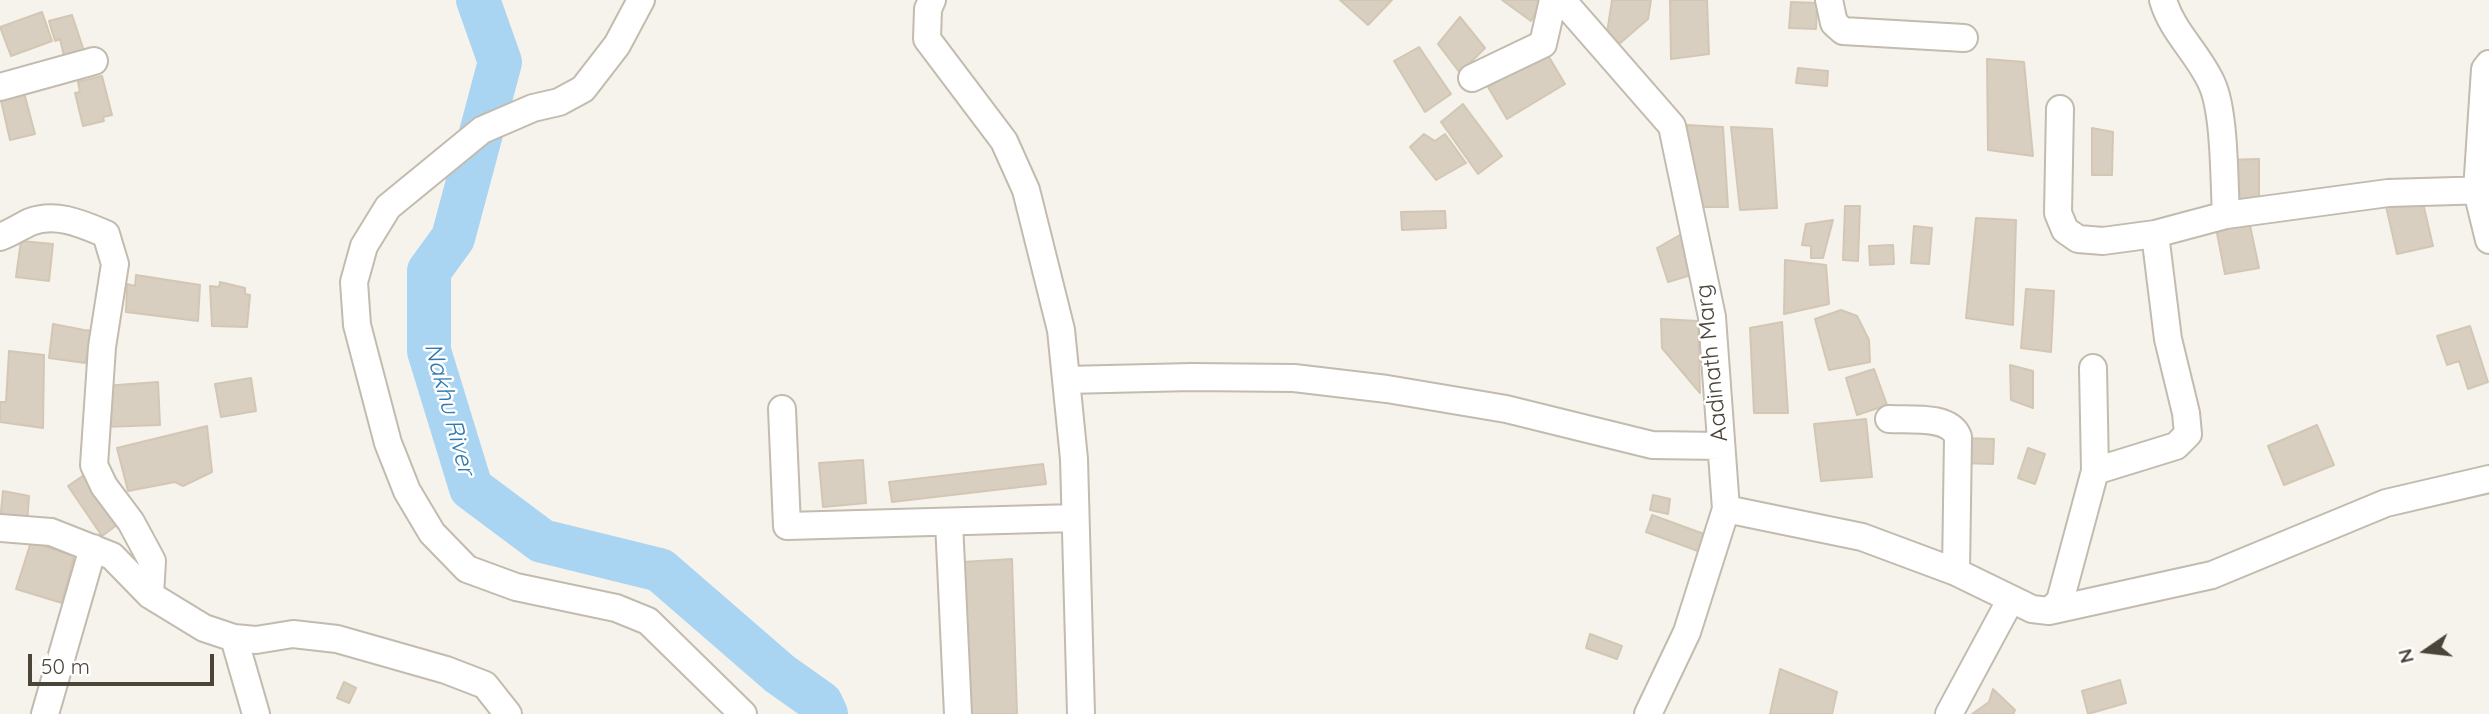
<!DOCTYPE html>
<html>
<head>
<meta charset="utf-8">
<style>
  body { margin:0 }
  #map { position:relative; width:2489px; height:714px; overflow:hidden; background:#f6f3ec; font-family:Quicksand,sans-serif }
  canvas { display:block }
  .north { position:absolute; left:2391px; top:616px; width:70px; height:70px; -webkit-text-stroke:5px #fff; paint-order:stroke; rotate:256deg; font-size:19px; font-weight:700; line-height:28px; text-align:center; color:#4b4439 }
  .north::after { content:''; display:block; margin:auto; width:24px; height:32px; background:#4b4439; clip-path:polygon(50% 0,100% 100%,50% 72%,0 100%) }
  .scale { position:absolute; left:28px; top:654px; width:186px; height:32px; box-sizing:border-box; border:4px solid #4b4439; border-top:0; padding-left:9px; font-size:21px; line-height:24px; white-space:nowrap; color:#4b4439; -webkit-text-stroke:5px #fff; paint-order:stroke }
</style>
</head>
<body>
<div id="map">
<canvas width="2489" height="714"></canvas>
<div class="north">N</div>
<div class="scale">50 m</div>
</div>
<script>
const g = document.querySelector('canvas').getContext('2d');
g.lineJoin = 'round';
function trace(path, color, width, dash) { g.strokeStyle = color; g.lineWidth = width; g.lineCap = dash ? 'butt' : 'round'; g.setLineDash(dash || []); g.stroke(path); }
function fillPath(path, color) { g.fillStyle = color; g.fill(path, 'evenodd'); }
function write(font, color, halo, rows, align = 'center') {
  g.font = font + ' Quicksand,sans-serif'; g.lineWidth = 5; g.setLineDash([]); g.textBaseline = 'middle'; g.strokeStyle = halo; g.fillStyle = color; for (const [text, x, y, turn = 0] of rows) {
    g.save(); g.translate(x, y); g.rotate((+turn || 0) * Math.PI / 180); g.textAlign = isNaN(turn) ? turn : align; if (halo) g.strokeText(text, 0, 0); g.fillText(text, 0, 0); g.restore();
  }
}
const river = new Path2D(`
  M 478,0 L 500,62 L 453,238 L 429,271 L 429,351 L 471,488 L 542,541 L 660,570 L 780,674 L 821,703 L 826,714`);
const building = new Path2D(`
  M 1340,0 L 1392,0 L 1368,25 Z
  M 1502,0 L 1543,0 L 1531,21 Z
  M 1612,0 L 1651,0 L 1648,19 L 1618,45 L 1607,33 Z
  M 1670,0 L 1707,0 L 1709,54 L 1671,59 Z
  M 1791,2 L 1817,3 L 1816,29 L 1789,28 Z
  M 42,12 L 52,41 L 11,56 L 0,27 Z
  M 72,15 L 85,54 L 65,60 L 60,39 L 55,41 L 49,21 Z
  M 1460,17 L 1485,48 L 1460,73 L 1438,44 Z
  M 1419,47 L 1451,94 L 1425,112 L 1394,61 Z
  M 1546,52 L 1565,84 L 1507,119 L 1488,87 Z
  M 1987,59 L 2024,62 L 2033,156 L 1988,150 Z
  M 1798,68 L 1828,71 L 1827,86 L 1796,83 Z
  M 102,76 L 112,115 L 103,117 L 104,121 L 83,126 L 75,93 L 80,92 L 78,82 Z
  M 22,85 L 35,134 L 10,140 L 0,96 Z
  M 1463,104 L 1502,156 L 1478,174 L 1441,122 Z
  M 1687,125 L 1723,127 L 1728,207 L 1690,207 Z
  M 1731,127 L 1772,129 L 1777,208 L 1740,210 Z
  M 2092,128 L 2113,132 L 2112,175 L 2092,175 Z
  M 1424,134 L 1435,141 L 1445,134 L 1466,163 L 1436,180 L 1410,147 Z
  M 2259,159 L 2259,202 L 2228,199 L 2226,160 Z
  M 2422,199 L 2433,246 L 2397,254 L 2385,202 Z
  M 1845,206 L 1860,206 L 1858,261 L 1843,260 Z
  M 1445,211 L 1446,228 L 1402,230 L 1401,212 Z
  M 2248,216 L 2259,268 L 2225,274 L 2215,223 Z
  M 1976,218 L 2016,220 L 2013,325 L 1966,318 Z
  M 1833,220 L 1823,258 L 1811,258 L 1811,246 L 1802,245 L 1806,224 Z
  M 1914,226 L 1932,228 L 1929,264 L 1911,263 Z
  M 1687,231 L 1698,273 L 1668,282 L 1657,248 Z
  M 21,241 L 53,244 L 49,281 L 16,277 Z
  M 1893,245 L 1894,264 L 1870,265 L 1869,246 Z
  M 1785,260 L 1826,265 L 1829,304 L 1784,314 Z
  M 136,275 L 200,285 L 198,321 L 126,312 L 127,284 L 135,286 Z
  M 220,282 L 245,288 L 245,294 L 250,295 L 247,327 L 212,326 L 210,286 L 219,287 Z
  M 2026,289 L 2054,291 L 2051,352 L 2021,348 Z
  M 1841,310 L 1857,316 L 1869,340 L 1870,362 L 1829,370 L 1815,319 Z
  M 1661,319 L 1698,321 L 1700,393 L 1662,348 Z
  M 1782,322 L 1788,413 L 1754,413 L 1750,328 Z
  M 53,324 L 84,330 L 103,332 L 89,346 L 85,363 L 49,358 Z
  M 2470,326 L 2488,382 L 2468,389 L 2459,361 L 2447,365 L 2437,336 Z
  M 9,351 L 44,355 L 43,428 L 0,422 L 0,402 L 6,402 Z
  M 2010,365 L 2033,371 L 2033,408 L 2011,400 Z
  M 1874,369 L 1887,405 L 1857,415 L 1846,378 Z
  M 251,378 L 256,411 L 221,417 L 215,384 Z
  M 158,382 L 160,425 L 102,427 L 104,386 Z
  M 1866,419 L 1872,477 L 1821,481 L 1814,424 Z
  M 2317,425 L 2334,465 L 2284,485 L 2268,446 Z
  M 207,426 L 212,472 L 183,486 L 175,482 L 128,491 L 117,448 Z
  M 1962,438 L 1994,439 L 1993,464 L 1961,463 Z
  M 2028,448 L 2045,454 L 2035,484 L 2018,478 Z
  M 863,460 L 866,503 L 823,507 L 819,463 Z
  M 1043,464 L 1046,484 L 892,502 L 889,482 Z
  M 87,473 L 121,522 L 102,536 L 68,486 Z
  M 3,491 L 29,496 L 27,524 L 0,521 Z
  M 1653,495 L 1670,499 L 1668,514 L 1650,510 Z
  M 1652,515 L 1715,538 L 1709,555 L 1646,532 Z
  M 31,542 L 74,556 L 62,603 L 16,589 Z
  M 1012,559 L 1017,714 L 968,714 L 962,562 Z
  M 1590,634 L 1622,646 L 1617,659 L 1586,648 Z
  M 1780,669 L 1837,692 L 1832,714 L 1770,714 Z
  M 2120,680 L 2126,703 L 2088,714 L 2082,691 Z
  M 344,682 L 356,688 L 349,703 L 337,698 Z
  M 1993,689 L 2015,710 L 2013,714 L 1972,714 L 1989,702 Z`);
const minor = new Path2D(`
  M 641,0 L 617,45 L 583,89 L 559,102 L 533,108 L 482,130 L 388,207 L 364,246 L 354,282 L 357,325 L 388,443 L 407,491 L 432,533 L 467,569 L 516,587 L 616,608 L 648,621 L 743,714
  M 932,0 L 928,9 L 927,39 L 1004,141 L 1026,190 L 1061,330 L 1074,459 L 1081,714
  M 1562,0 L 1672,126 L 1712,317 L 1726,509 L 1687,632 L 1648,714
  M 1829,0 L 1834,23 L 1843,31 L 1964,38
  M 2163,0 C 2172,32 2199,54 2212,84 C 2225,113 2224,181 2226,215
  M 2489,64 L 2485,69 L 2477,191 L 2489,240
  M 1472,78 L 1543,44 L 1553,0
  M 0,87 L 94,61
  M 2060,109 L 2058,213 L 2065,230 L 2078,239 L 2103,241 L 2155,234 L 2226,215 L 2388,193 L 2489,190
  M 0,237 C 11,233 20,227 30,222 C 56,212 82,224 106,234 L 115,264 L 102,347 L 94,465 L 104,486 L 131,522 L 152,561 L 150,595
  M 2093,368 L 2095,471
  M 1066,380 L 1192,377 L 1294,378 L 1387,389 L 1506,409 L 1652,445 L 1721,446
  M 782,409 L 787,526 L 1075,518
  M 1889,419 C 1910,420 1950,415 1958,437 L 1956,572
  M 1726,509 L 1862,537 L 1956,572 L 2032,609 L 2049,611 L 2060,601 L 2095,471 L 2176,446 L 2188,434 L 2186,413 L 2168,339 L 2155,234
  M 949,522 L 958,714
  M 0,528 L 51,532 L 112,556 L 150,595 L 204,628 L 234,638 L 256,640 L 293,634 L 337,639 L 446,670 L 485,685 L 508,714
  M 2049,611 L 2212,575 L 2386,503 L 2489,479
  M 234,638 L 256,714
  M 45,714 L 93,548
  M 1949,714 L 2011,599`);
const streetNames = [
  ["Aadinath Marg",1712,363,-96]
];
const waterNames = [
  ["Nakhu River",449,409,75]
];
trace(river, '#a9d4f2', 44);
fillPath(building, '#d8cfc1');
trace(building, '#d3c7b4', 2);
trace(minor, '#c2bbae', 30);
trace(minor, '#fff', 26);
write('23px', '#4b4439', '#fff', streetNames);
write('italic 24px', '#2e7ab2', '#fff', waterNames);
</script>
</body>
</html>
